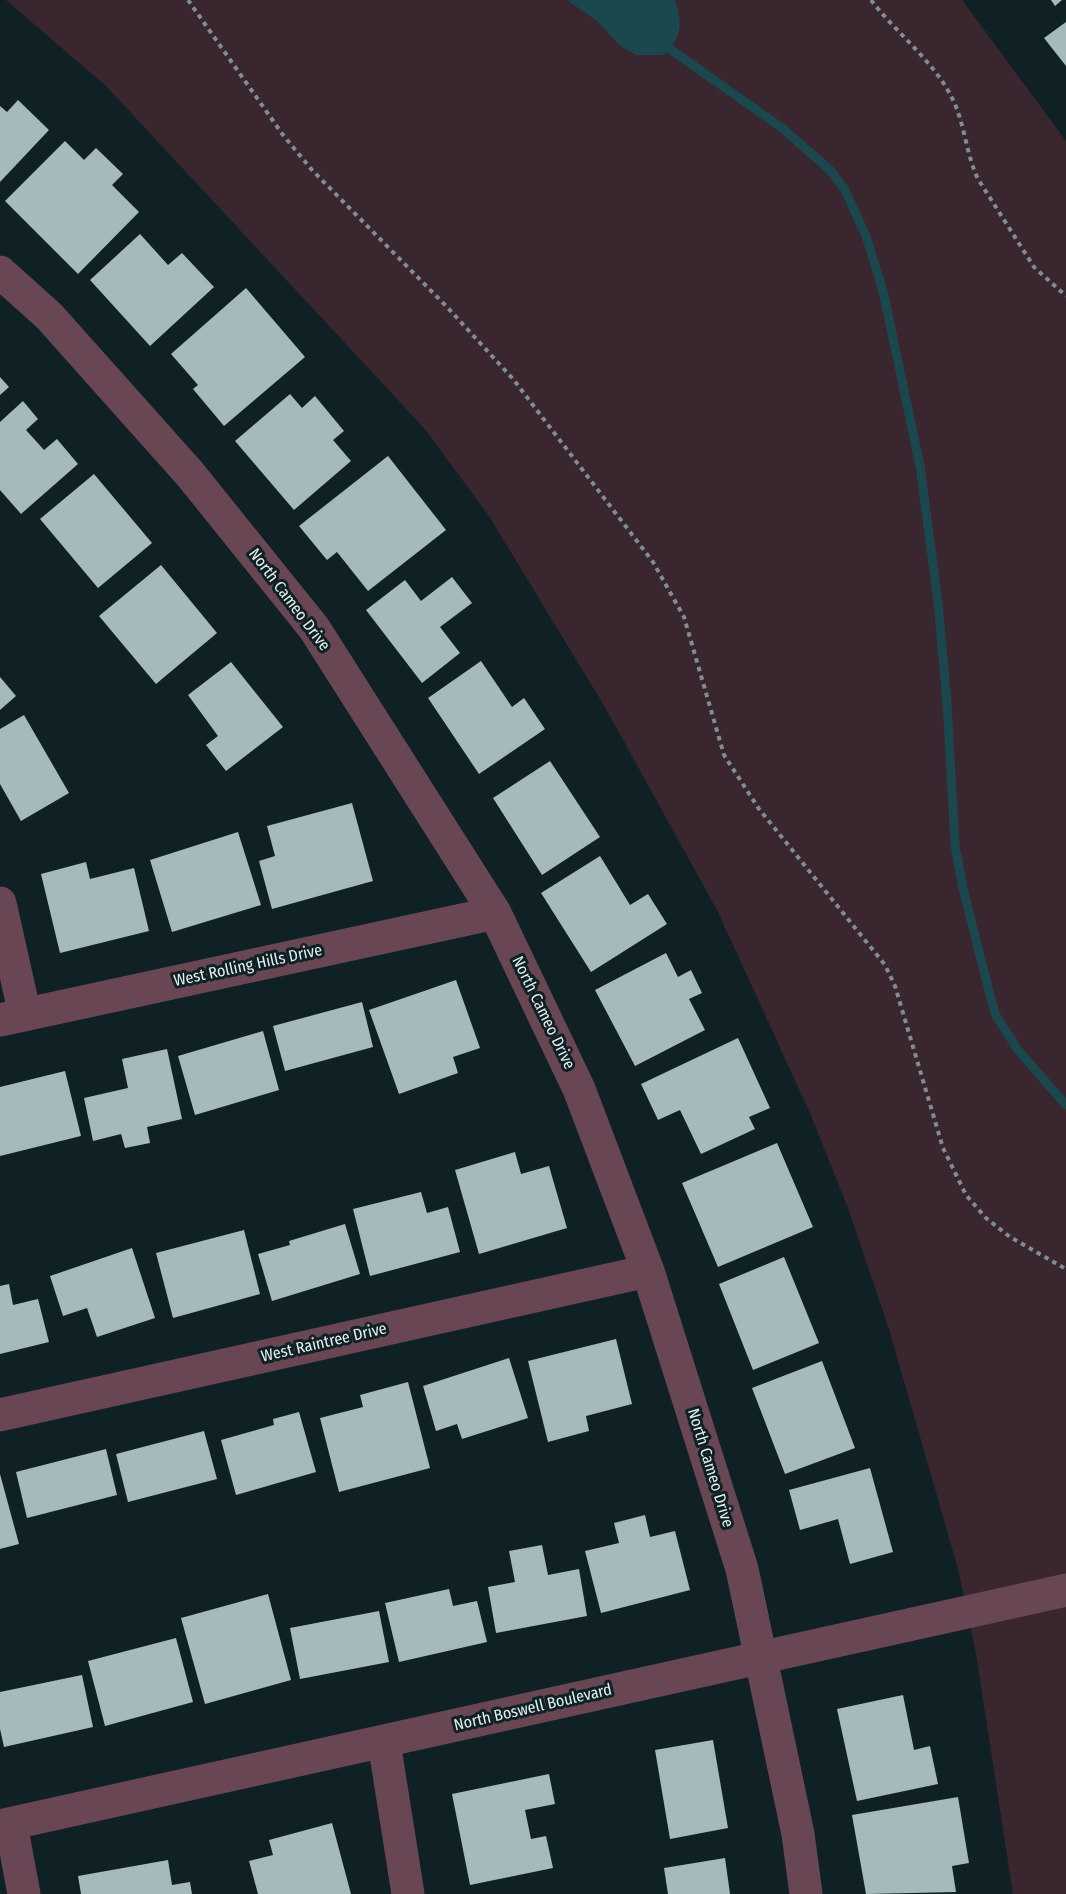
<!DOCTYPE html>
<html>
<head>
<meta charset="utf-8">
<style>
  body { margin:0 }
  canvas { display:block; background:#0f2124 }
</style>
</head>
<body>
<canvas width="1066" height="1894"></canvas>
<script>
const g = document.querySelector('canvas').getContext('2d');
g.lineJoin = 'round';
function fillPath(path, color) { g.fillStyle = color; g.fill(path, 'evenodd'); }
function trace(path, color, width, dash) { g.strokeStyle = color; g.lineWidth = width; g.lineCap = dash ? 'butt' : 'round'; g.setLineDash(dash || []); g.stroke(path); }
function write(font, color, halo, rows, align = 'center') {
  g.font = font + ' "Fira Sans Condensed",sans-serif'; g.lineWidth = 6; g.setLineDash([]); g.textBaseline = 'middle'; g.strokeStyle = halo; g.fillStyle = color; for (const [text, x, y, turn = 0] of rows) {
    g.save(); g.translate(x, y); g.rotate((+turn || 0) * Math.PI / 180); g.textAlign = isNaN(turn) ? turn : align; if (halo) g.strokeText(text, 0, 0); g.fillText(text, 0, 0); g.restore();
  }
}
const green = new Path2D(`
  M 6,0 L 962,0 L 1066,141 L 1066,1894 L 1013,1894 L 976,1653 L 958,1569 L 889,1329 L 848,1208 L 810,1113 L 717,910 L 606,709 L 489,516 L 424,428 L 106,86 Z`);
const water = new Path2D(`
  M 567,0 L 675,0 C 683,23 682,38 663,55 L 636,55 L 620,46 L 597,21 Z`);
const stream = new Path2D(`
  M 670,49 L 782,128 L 831,171 L 845,190 L 866,236 L 883,291 L 920,466 L 938,602 L 947,702 L 955,845 L 963,889 L 995,1014 L 1018,1050 L 1066,1105`);
const building = new Path2D(`
  M 1051,0 L 1062,0 L 1055,6 Z
  M 1066,22 L 1066,66 L 1044,38 Z
  M 18,100 L 49,130 L 0,182 L 0,106 L 7,112 Z
  M 65,141 L 84,160 L 96,148 L 123,174 L 112,185 L 139,212 L 78,274 L 5,201 Z
  M 140,234 L 168,265 L 182,253 L 214,287 L 150,346 L 90,280 Z
  M 246,288 L 305,357 L 224,426 L 193,389 L 198,385 L 171,354 Z
  M 0,377 L 9,387 L 0,395 Z
  M 290,394 L 302,408 L 315,396 L 344,431 L 333,440 L 351,461 L 294,510 L 235,441 Z
  M 23,401 L 38,419 L 26,430 L 44,450 L 57,439 L 78,464 L 21,514 L 0,490 L 0,422 Z
  M 388,456 L 446,530 L 368,591 L 337,552 L 327,560 L 299,526 Z
  M 94,474 L 152,543 L 98,588 L 40,519 Z
  M 161,565 L 217,633 L 156,684 L 99,616 Z
  M 452,577 L 472,603 L 440,627 L 460,653 L 422,683 L 366,610 L 405,580 L 421,601 Z
  M 481,661 L 512,707 L 524,698 L 545,729 L 479,774 L 428,698 Z
  M 231,662 L 283,727 L 226,771 L 206,745 L 218,736 L 188,695 Z
  M 0,677 L 16,696 L 0,710 Z
  M 24,715 L 69,793 L 21,821 L 0,784 L 0,729 Z
  M 550,761 L 600,837 L 542,875 L 493,798 Z
  M 352,803 L 373,881 L 272,909 L 259,861 L 275,856 L 267,826 Z
  M 238,832 L 261,905 L 172,932 L 150,860 Z
  M 600,856 L 630,905 L 648,894 L 667,924 L 591,972 L 541,893 Z
  M 86,862 L 90,879 L 134,868 L 149,931 L 60,953 L 41,874 Z
  M 666,953 L 678,977 L 691,970 L 702,993 L 689,999 L 705,1030 L 635,1066 L 595,990 Z
  M 456,980 L 480,1048 L 453,1057 L 458,1073 L 399,1094 L 369,1010 Z
  M 362,1002 L 373,1047 L 285,1071 L 273,1026 Z
  M 263,1031 L 279,1090 L 195,1115 L 178,1056 Z
  M 738,1038 L 770,1108 L 749,1117 L 755,1129 L 701,1154 L 680,1110 L 658,1120 L 641,1084 Z
  M 167,1049 L 182,1119 L 147,1127 L 150,1143 L 125,1148 L 121,1134 L 93,1141 L 84,1098 L 128,1088 L 122,1059 Z
  M 65,1071 L 81,1136 L 0,1156 L 0,1087 Z
  M 777,1143 L 813,1227 L 718,1267 L 682,1183 Z
  M 515,1152 L 521,1174 L 549,1166 L 567,1228 L 479,1254 L 455,1170 Z
  M 421,1192 L 427,1213 L 448,1207 L 460,1252 L 370,1276 L 353,1209 Z
  M 345,1224 L 360,1274 L 272,1301 L 258,1254 L 290,1245 L 289,1241 Z
  M 244,1230 L 260,1294 L 173,1318 L 156,1253 Z
  M 132,1248 L 155,1318 L 97,1337 L 87,1308 L 63,1316 L 50,1276 Z
  M 784,1257 L 819,1343 L 753,1370 L 719,1284 Z
  M 9,1284 L 13,1305 L 38,1299 L 49,1342 L 0,1354 L 0,1286 Z
  M 616,1339 L 632,1404 L 586,1416 L 589,1431 L 548,1442 L 528,1361 Z
  M 509,1358 L 528,1418 L 462,1439 L 457,1424 L 436,1431 L 423,1386 Z
  M 822,1361 L 855,1448 L 785,1474 L 752,1388 Z
  M 408,1382 L 430,1468 L 339,1492 L 320,1418 L 363,1407 L 360,1395 Z
  M 299,1412 L 316,1472 L 236,1495 L 221,1440 L 274,1425 L 273,1419 Z
  M 204,1431 L 217,1479 L 128,1502 L 116,1454 Z
  M 106,1449 L 117,1495 L 27,1518 L 16,1472 Z
  M 870,1468 L 893,1552 L 850,1564 L 838,1519 L 800,1530 L 789,1490 Z
  M 0,1474 L 19,1544 L 0,1549 Z
  M 645,1515 L 650,1537 L 675,1531 L 690,1590 L 601,1613 L 585,1551 L 619,1543 L 614,1523 Z
  M 542,1545 L 548,1575 L 579,1569 L 587,1616 L 496,1633 L 488,1587 L 515,1582 L 509,1551 Z
  M 449,1589 L 453,1606 L 477,1601 L 487,1642 L 399,1662 L 385,1603 Z
  M 268,1594 L 291,1680 L 205,1704 L 181,1618 Z
  M 379,1611 L 389,1662 L 300,1679 L 290,1628 Z
  M 176,1638 L 193,1702 L 105,1726 L 88,1661 Z
  M 82,1675 L 93,1727 L 4,1747 L 0,1729 L 0,1692 Z
  M 903,1695 L 914,1750 L 930,1746 L 938,1784 L 857,1801 L 837,1709 Z
  M 713,1740 L 728,1828 L 670,1839 L 655,1750 Z
  M 549,1774 L 555,1804 L 525,1810 L 531,1839 L 546,1836 L 553,1868 L 470,1885 L 452,1794 Z
  M 958,1797 L 969,1863 L 952,1866 L 956,1892 L 866,1894 L 852,1815 Z
  M 332,1823 L 351,1894 L 258,1894 L 249,1861 L 273,1855 L 269,1840 Z
  M 725,1858 L 730,1894 L 668,1894 L 664,1868 Z
  M 168,1860 L 172,1885 L 190,1882 L 192,1894 L 81,1894 L 78,1876 Z`);
const path = new Path2D(`
  M 188,0 L 283,135 L 312,170 L 448,308 L 513,379 L 653,562 L 684,617 L 724,755 L 759,809 L 885,965 L 895,986 L 943,1148 L 966,1195 L 986,1218 L 1010,1237 L 1066,1269
  M 871,0 C 897,34 935,62 953,100 C 965,125 966,154 978,179 L 1034,267 L 1066,296`);
const minor = new Path2D(`
  M 0,272 L 49,316 L 190,474 L 314,628 L 495,913 L 579,1089 L 648,1271 L 742,1569 L 798,1834 L 806,1894
  M 0,903 L 25,1015
  M 0,1020 L 495,913
  M 0,1415 L 648,1271
  M 384,1742 L 408,1894
  M 11,1824 L 24,1894
  M 0,1826 L 1066,1590`);
const streetNames = [
  ["North Cameo Drive",289,600,53],
  ["West Rolling Hills Drive",248,966,-12],
  ["North Cameo Drive",543,1013,64],
  ["West Raintree Drive",324,1343,-13],
  ["North Cameo Drive",710,1468,73],
  ["North Boswell Boulevard",533,1708,-13]
];
fillPath(green, '#39262e');
fillPath(water, '#1b474e');
trace(stream, '#1b474e', 9);
fillPath(building, '#a4babd');
trace(path, '#808e90', 4, [4.5, 4.5]);
trace(minor, '#684654', 33);
write('16px', '#e4eff1', '#0f2124', streetNames);
</script>
</body>
</html>
